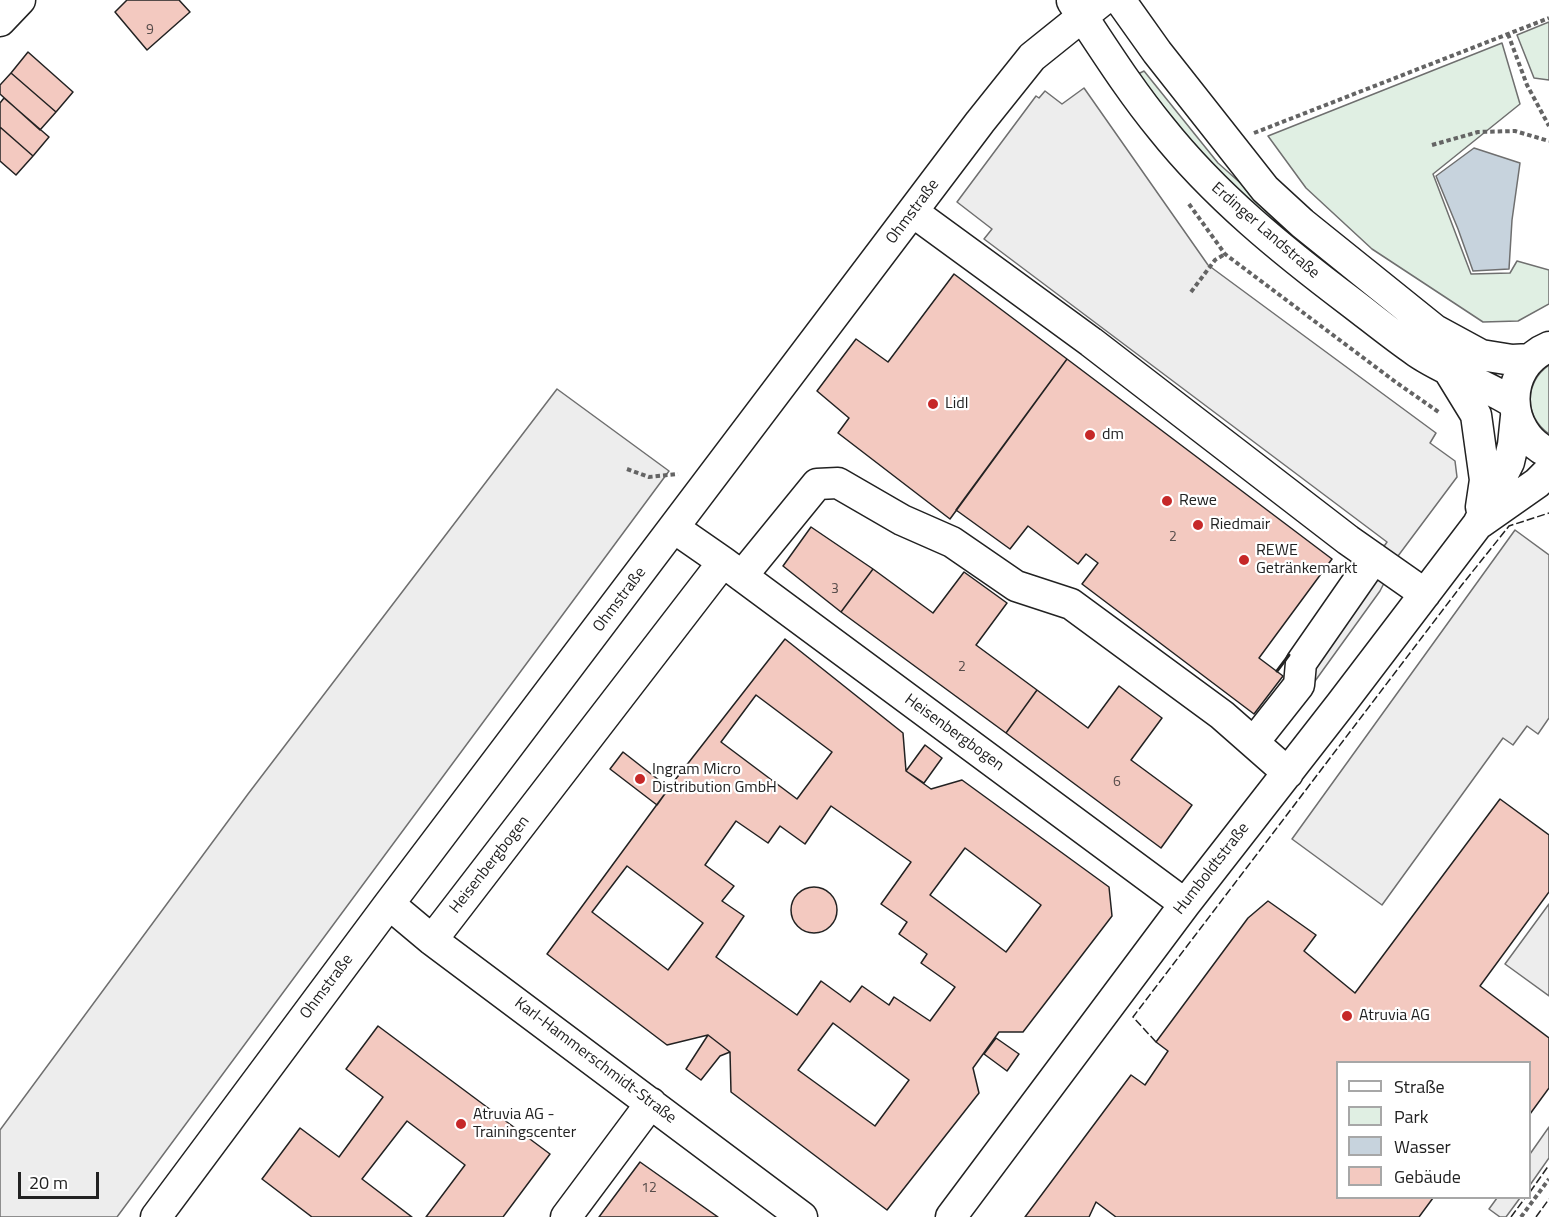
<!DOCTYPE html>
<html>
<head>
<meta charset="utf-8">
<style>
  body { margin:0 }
  #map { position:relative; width:1549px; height:1217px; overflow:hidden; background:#fff; font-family:"Titillium Web",sans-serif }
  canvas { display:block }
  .legend { position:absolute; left:1336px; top:1061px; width:195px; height:138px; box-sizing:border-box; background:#fff; border:2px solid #a7a7a7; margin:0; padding:8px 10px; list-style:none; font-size:18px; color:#222 }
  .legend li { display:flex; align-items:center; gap:12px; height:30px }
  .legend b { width:30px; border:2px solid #a7a7a7 }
  .scale { position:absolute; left:18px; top:1172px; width:81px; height:27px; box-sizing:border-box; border:3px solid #222; border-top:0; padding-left:8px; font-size:18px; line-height:21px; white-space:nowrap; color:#222; -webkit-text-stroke:4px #fff; paint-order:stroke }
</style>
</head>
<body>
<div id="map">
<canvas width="1549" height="1217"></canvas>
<ul class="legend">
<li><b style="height:8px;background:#fff"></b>Straße</li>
<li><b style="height:16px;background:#e0efe3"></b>Park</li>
<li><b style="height:16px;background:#c7d3dd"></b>Wasser</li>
<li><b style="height:16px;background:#f3c9c0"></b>Gebäude</li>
</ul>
<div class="scale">20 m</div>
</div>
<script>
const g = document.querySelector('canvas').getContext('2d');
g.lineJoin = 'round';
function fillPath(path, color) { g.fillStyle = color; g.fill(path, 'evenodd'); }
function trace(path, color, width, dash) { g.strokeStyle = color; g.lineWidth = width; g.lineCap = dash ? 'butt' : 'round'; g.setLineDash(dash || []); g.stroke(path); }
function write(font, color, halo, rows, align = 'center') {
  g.font = font + ' "Titillium Web",sans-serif'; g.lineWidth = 4.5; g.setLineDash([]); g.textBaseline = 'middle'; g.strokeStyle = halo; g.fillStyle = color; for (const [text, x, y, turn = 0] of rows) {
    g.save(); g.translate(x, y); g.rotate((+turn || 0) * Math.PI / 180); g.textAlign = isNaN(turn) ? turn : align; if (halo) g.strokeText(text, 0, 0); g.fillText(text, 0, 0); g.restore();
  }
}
const green = new Path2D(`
  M 1549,22 L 1549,80 L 1534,78 L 1517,35 Z
  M 1502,43 L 1520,104 L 1433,174 L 1471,274 L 1510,273 L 1517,261 L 1549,270 L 1549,304 L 1518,321 L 1483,322 L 1372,249 L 1306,188 L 1268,136 Z
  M 1144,71 L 1218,163 L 1291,228 L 1425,332 L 1420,339 L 1287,236 L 1213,170 L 1138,74 Z
  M 1549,365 L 1549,434 C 1524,417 1524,382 1549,365 Z`);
const parking = new Path2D(`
  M 1084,88 L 1208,265 L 1436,433 L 1430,443 L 1455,461 L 1457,477 L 1398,556 L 1380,591 L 1310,688 L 1304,662 L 1387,542 L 984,239 L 992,229 L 957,202 L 1036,96 L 1039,98 L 1045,91 L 1062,104 Z
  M 557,389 L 669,471 L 117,1217 L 0,1217 L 0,1130 L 248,794 Z
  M 1515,530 L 1549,555 L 1549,718 L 1538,734 L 1527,726 L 1513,745 L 1503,738 L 1382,905 L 1292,839 Z
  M 1549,904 L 1549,996 L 1505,964 Z
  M 1549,1127 L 1549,1158 L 1530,1185 L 1530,1154 Z
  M 1497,1198 L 1520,1198 L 1506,1217 L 1500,1217 L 1489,1209 Z`);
const water = new Path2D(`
  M 1474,148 L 1520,163 L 1512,220 L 1509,269 L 1473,271 L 1458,229 L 1436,176 Z`);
const building = new Path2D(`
  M 127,0 L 179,0 L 190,12 L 147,50 L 115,12 Z
  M 28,52 L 73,92 L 56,112 L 11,73 Z
  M 11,73 L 56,112 L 40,130 L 0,94 L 0,85 Z
  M 4,98 L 49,137 L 33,156 L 0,127 L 0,103 Z
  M 0,127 L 33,156 L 16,175 L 0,161 Z
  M 954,274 L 1067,359 L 950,519 L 838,433 L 849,418 L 817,391 L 856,339 L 888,362 Z
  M 1067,359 L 1332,559 L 1259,658 L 1283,676 L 1254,714 L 1082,584 L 1098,563 L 1086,554 L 1078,564 L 1028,526 L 1010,549 L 956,510 Z
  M 811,527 L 873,569 L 841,612 L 783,566 Z
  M 873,569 L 933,613 L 964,572 L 1007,603 L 976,645 L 1037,690 L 1006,733 L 841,612 Z
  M 785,639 L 903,733 L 906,771 L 931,789 L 962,780 L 1109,887 L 1112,916 L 1023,1032 L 999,1032 L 973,1068 L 979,1093 L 887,1210 L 731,1092 L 730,1052 L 708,1035 L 667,1045 L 547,954 L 675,780 ZM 756,695 L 832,752 L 797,799 L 721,742 ZM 831,806 L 911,862 L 881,904 L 907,922 L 899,934 L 927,954 L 921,963 L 955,987 L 930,1021 L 894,997 L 889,1005 L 862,986 L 850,1002 L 821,981 L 797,1015 L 716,957 L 744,916 L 722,901 L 734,886 L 705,865 L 736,821 L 768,843 L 780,826 L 805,844 ZM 965,848 L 1041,905 L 1006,952 L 930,895 ZM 627,866 L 703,923 L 668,970 L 592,912 ZM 833,1023 L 909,1080 L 875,1126 L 798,1070 Z
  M 1119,686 L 1162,718 L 1131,760 L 1192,805 L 1161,848 L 1006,733 L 1037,690 L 1088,728 Z
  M 925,745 L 942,758 L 924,783 L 906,771 Z
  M 623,752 L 669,788 L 657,805 L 610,769 Z
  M 1500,799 L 1549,835 L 1549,892 L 1480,986 L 1549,1038 L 1549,1088 L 1530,1114 L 1530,1062 L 1338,1062 L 1338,1198 L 1433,1198 L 1419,1217 L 1116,1217 L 1096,1202 L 1089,1217 L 1025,1217 L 1131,1075 L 1145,1085 L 1168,1051 L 1156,1042 L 1248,918 L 1268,901 L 1316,935 L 1304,951 L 1355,993 Z
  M791 910a23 23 0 1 1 46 0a23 23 0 1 1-46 0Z
  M 378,1026 L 550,1154 L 503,1217 L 426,1217 L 465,1165 L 407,1121 L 362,1179 L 412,1217 L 312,1217 L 262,1179 L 300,1128 L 339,1157 L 383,1097 L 346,1069 Z
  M 708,1035 L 730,1052 L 720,1056 L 701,1080 L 686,1069 Z
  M 996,1038 L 1019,1054 L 1007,1071 L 984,1054 Z
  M 640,1162 L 718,1217 L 599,1217 Z`);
const path = new Path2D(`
  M 1508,34 L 1527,85 L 1549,126
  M 1254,133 L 1549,18
  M 1432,145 L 1478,132 L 1515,131 L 1549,141
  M 1189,204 L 1225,254 L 1397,383 L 1440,413
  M 1191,292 L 1215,260 L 1225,254
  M 627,469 L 649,477 L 678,474
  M 1521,1217 L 1549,1179`);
const minor = new Path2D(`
  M 1120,0 L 1157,52 L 1265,189 L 1302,223 L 1435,330 L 1481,355 L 1512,360 L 1531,359
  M 1072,1 C 1101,44 1128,88 1161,128 C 1215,196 1283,251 1352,303 C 1373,319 1395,337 1417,352 C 1448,373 1483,383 1514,403
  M 0,21 L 20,0
  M 913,212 L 1091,342 L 1348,540 L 1425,594
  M 1549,347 C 1502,366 1504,433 1549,453
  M 1449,371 L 1476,415 L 1485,480 L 1481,507
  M 1480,523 L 1537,483 L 1549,471
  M 674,528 L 723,562
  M 742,576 L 817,484 L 838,483 L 902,520 L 952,542 L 1016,586 L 1071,604 L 1222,715 L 1288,773
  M 1254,742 L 1299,685 L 1301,663 L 1374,558
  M 389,904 L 432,940 L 802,1217
  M 432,940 L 723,562 L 1185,904
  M 156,1217 L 389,904 L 980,122 L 1032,57 L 1103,0
  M 566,1217 L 651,1103
  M 951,1217 L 1185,904 L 1341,704 L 1478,524 L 1509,462 L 1513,445 L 1516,416`);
const fence = new Path2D(`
  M 1156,1042 L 1133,1017 L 1461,586 L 1509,526 L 1549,513
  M 1530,1192 L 1549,1165
  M 1511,1217 L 1525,1198
  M 1536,1217 L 1549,1199`);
const wall = new Path2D(`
  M 1277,671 L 1289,655`);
const markers = [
  [933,404,6,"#c62828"],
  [1090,435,6,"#c62828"],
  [1167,501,6,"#c62828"],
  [1198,525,6,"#c62828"],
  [1244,560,6,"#c62828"],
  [640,779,6,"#c62828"],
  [1347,1016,6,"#c62828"],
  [461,1124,6,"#c62828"]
];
const numberNames = [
  ["9",150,31],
  ["2",1173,538],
  ["3",835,590],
  ["2",962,668],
  ["6",1117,783],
  ["12",649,1189]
];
const streetNames = [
  ["Ohmstraße",913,212,-53],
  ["Erdinger Landstraße",1265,231,41],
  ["Ohmstraße",620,600,-53],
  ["Heisenbergbogen",954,733,36],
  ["Heisenbergbogen",490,865,-52],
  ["Humboldtstraße",1212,869,-52],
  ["Ohmstraße",327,987,-53],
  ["Karl-Hammerschmidt-Straße",595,1061,37]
];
const poiNames = [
  ["Lidl",945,404],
  ["dm",1102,435],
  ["Rewe",1179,501],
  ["Riedmair",1210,525],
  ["REWE",1256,551],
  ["Getränkemarkt",1256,569],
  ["Ingram Micro",652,770],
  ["Distribution GmbH",652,788],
  ["Atruvia AG",1359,1016],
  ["Atruvia AG -",473,1115],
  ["Trainingscenter",473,1133]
];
fillPath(green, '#e0efe3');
trace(green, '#6f6f6f', 1.5);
fillPath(parking, '#ededed');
trace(parking, '#6f6f6f', 1.5);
fillPath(water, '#c7d3dd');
trace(water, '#6f6f6f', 1.5);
fillPath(building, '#f3c9c0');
trace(building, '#222', 1.5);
trace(minor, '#222', 33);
trace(path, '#646464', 4, [4.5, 3]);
trace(minor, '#fff', 30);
trace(fence, '#222', 1.5, [8, 3]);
trace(wall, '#222', 3);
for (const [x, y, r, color] of markers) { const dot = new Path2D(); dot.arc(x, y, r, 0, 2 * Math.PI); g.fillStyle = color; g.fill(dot); trace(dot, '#fff', 2); }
write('14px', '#564c4a', null, numberNames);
write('16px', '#222', '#fff', streetNames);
write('16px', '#222', '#fff', poiNames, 'left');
</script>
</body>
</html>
